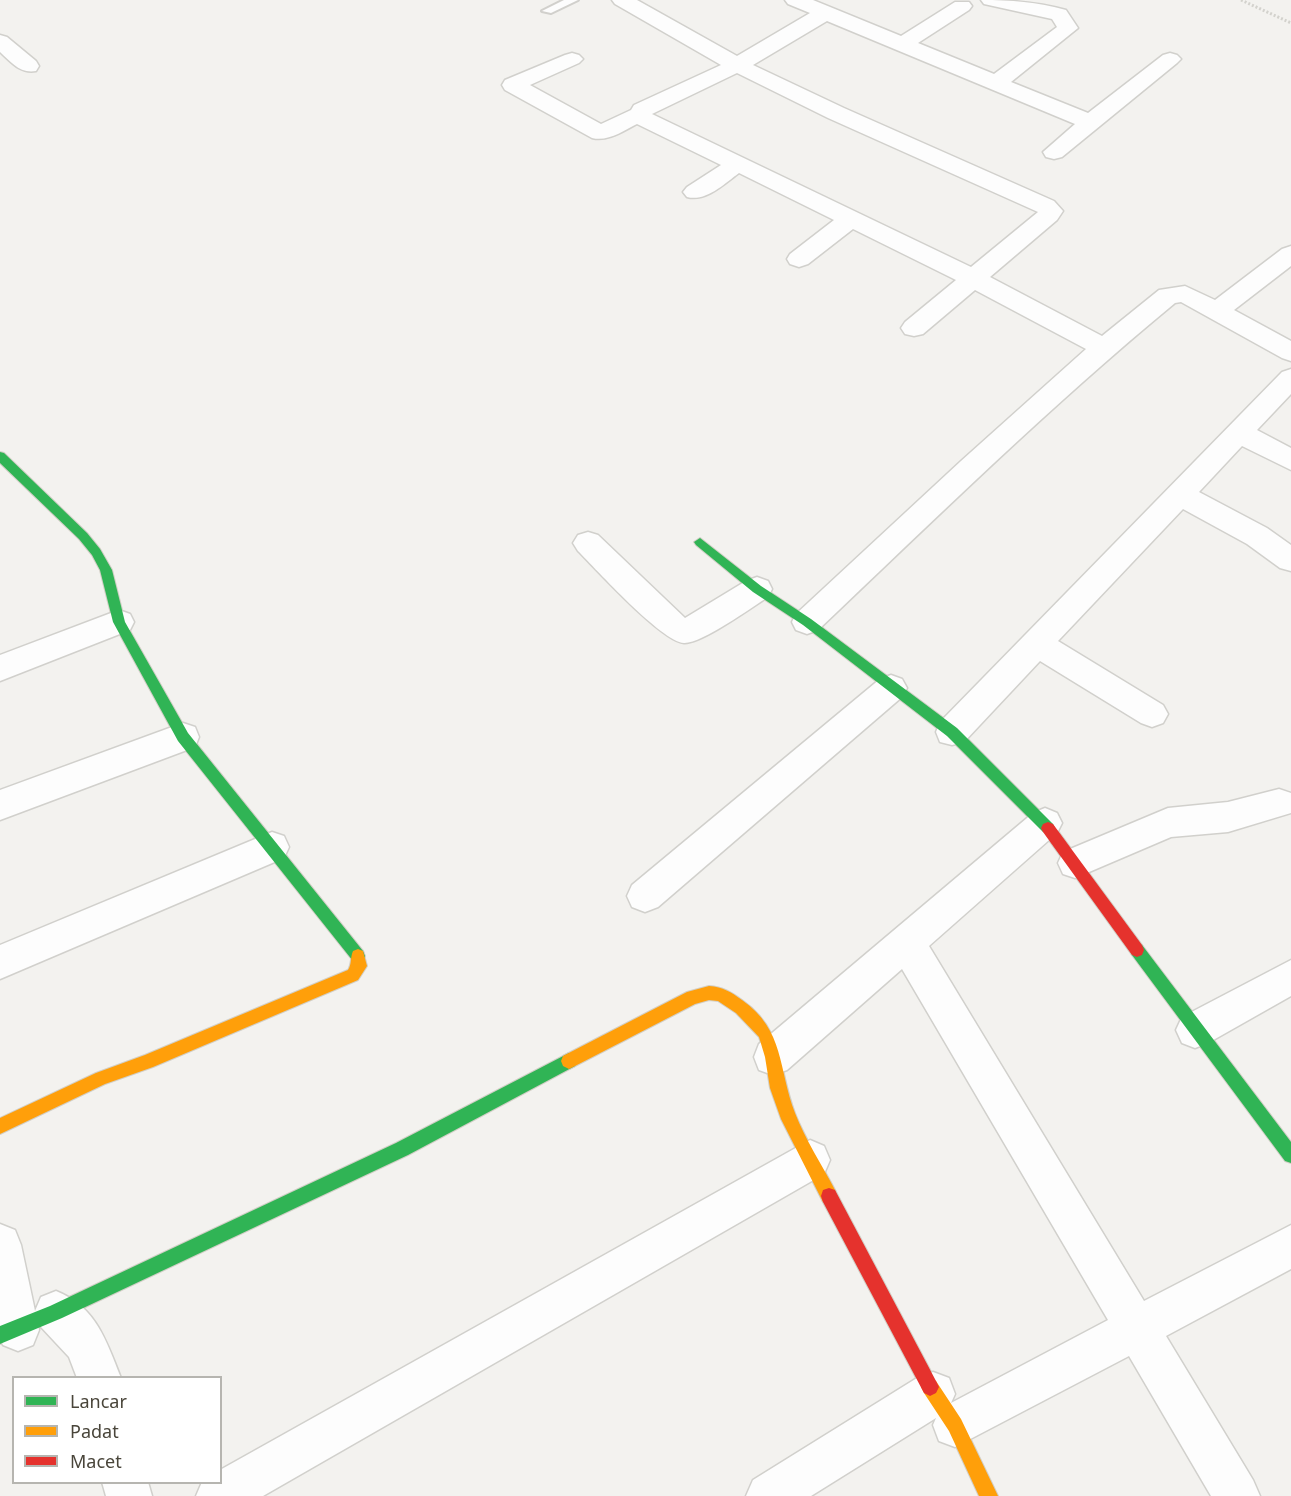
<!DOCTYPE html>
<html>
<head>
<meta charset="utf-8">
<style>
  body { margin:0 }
  #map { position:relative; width:1291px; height:1496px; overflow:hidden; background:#f3f2ef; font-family:"Noto Sans",sans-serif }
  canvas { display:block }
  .legend { position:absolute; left:12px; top:1376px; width:210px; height:108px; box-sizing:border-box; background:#fff; border:2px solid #b6b5b0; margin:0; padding:8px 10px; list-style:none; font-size:18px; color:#49453a }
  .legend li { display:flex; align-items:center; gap:12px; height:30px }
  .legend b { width:30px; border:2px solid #b6b5b0 }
</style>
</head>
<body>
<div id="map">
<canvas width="1291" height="1496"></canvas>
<ul class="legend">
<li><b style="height:8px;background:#30b455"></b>Lancar</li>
<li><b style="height:8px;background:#ff9f0a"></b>Padat</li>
<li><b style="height:8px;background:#e5322d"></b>Macet</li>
</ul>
</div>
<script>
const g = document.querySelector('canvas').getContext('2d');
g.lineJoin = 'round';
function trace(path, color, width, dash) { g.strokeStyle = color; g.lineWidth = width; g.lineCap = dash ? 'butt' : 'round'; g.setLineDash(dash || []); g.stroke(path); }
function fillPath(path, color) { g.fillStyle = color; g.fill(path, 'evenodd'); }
const path = new Path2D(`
  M 1241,0 L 1291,23`);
const lane = new Path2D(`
  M 564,0 L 578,0 L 551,13 L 542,11 Z`);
const street = new Path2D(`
  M 612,0 L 637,0 L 737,56 L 810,13 L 788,4 L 785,0 L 813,0 L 901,36 L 955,2 L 969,2 L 972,6 L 969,10 L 918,43 L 994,74 L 1057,27 L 1052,19 L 984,4 L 981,0 C 1011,0 1037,2 1066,10 L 1078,28 L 1011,82 L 1088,113 L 1163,55 L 1170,53 L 1177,55 L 1181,59 L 1177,63 L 1062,157 L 1054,159 L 1046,157 L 1043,152 L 1075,124 L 827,21 L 753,65 L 844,108 L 1054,201 L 1063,211 L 1057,220 L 990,277 L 1102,336 L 1159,290 L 1185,286 L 1215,300 L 1282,249 L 1291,246 L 1291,266 L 1234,310 L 1291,341 L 1291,361 L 1282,358 L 1181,302 L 1175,303 C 1050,406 935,519 818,630 L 807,634 L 796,630 L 792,622 L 796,614 L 961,461 L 1086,349 L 975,290 L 923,334 L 914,336 L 905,334 L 901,328 L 905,322 L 956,280 L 853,229 L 808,264 L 799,267 L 790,264 L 787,259 L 790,254 L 834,220 L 739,173 C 724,184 706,202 687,197 L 683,192 L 687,187 L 721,165 L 637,124 C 623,131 608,142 592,138 L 505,90 L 502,85 L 505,80 L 565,55 L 572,53 L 579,55 L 583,59 L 579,63 L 530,85 L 601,124 L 631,110 L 634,105 L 721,65 L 615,4 ZM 737,73 L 828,118 L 1038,212 L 971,267 L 652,114 Z
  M 0,35 L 7,37 L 36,61 L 39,66 L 36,71 C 20,74 11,62 0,52 Z
  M 1291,369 L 1291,394 L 1257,430 L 1291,448 L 1291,470 L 1242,446 L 1199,492 L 1267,528 L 1291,545 L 1291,571 L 1280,568 L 1247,544 L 1183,509 L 1058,641 L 1163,705 L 1168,714 L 1163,723 L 1152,727 L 1141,723 L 1040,661 L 964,742 L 952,745 L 940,742 L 936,732 L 940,722 L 1282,372 Z
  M 588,532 L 598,535 L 685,618 L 746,581 L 757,577 L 768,581 L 772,589 L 768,597 C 751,608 701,644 684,643 C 662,642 596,569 578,551 L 573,543 L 578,535 Z
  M 119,610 L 130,614 L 134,622 L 130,630 L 0,681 L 0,655 Z
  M 891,675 L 902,679 L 907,688 L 902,697 L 658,907 L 645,912 L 632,907 L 627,896 L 632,885 L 880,679 Z
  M 183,723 L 195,727 L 199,737 L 195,747 L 0,820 L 0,790 Z
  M 1279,789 L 1291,793 L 1291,813 L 1228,832 L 1171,837 L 1075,878 L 1063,874 L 1058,863 L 1063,852 L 1168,808 L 1228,802 Z
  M 1045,808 L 1057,813 L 1062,823 L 1057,833 L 929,946 L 1144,1301 L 1291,1225 L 1291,1269 L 1166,1336 L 1253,1480 L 1260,1496 L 1211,1496 L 1129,1356 L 955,1447 L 939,1441 L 933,1425 L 936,1418 L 811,1496 L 746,1496 L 753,1480 L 917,1378 L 933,1372 L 949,1378 L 955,1394 L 951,1403 L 1108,1320 L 902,969 L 787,1070 L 773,1075 L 759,1070 L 754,1057 L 759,1044 L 1033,813 Z
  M 272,832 L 284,836 L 289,847 L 284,858 L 0,979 L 0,945 Z
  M 1291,960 L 1291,996 L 1208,1043 L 1195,1048 L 1182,1043 L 1176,1030 L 1182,1017 Z
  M 810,1140 L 824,1146 L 830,1160 L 824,1174 L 263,1496 L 196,1496 L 202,1482 L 220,1482 L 220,1470 Z
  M 0,1224 L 15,1230 L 21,1245 L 35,1311 L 41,1297 L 56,1291 C 96,1307 106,1340 121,1378 L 77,1378 L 69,1357 L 41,1327 L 36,1316 L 39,1330 L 33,1345 L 18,1351 L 3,1345 L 0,1338 Z
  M 102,1482 L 148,1482 L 152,1496 L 106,1496 Z`);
const fast = new Path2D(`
  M 0,452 L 4,453 L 87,533 L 100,549 L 112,570 L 125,622 L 188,733 L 363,951 L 365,956 L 363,961 L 358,963 L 353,961 L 178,741 L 113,622 L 100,570 L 92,555 L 79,539 L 0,463 Z
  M 700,538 L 761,586 L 811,619 L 957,728 L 1053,824 L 1055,828 L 1053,832 L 1048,834 L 1043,832 L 947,736 L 803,625 L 753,592 L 696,545 L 694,542 Z
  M 1137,943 L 1142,945 L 1291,1142 L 1291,1163 L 1285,1161 L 1132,955 L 1130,950 L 1132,945 Z
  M 569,1053 L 575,1056 L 577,1061 L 575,1066 L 408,1155 L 62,1318 L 0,1344 L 0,1326 L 50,1306 L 396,1143 Z`);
const slow = new Path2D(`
  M 358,949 L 363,951 L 367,966 L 358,980 L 153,1067 L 105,1084 L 0,1134 L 0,1118 L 96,1073 L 145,1055 L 348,970 C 352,964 350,958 353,951 Z
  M 709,986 C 723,987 731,992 742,1000 C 785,1030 778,1069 795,1113 C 805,1139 822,1165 835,1190 L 837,1196 L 835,1202 L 829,1204 L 823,1202 L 781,1119 L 770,1088 L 765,1057 L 759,1037 L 736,1013 L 718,1001 L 709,1000 L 695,1004 L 575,1066 L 569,1069 L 563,1066 L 561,1061 L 563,1056 L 687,992 Z
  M 930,1378 L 936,1381 L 961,1419 L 998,1496 L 979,1496 L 949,1431 L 924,1393 L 921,1387 L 924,1381 Z`);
const jam = new Path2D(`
  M 1048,822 L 1053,824 L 1142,945 L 1144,950 L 1142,955 L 1137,957 L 1132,955 L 1043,832 L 1041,828 L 1043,824 Z
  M 829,1188 L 835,1190 L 936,1381 L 939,1387 L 936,1393 L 930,1396 L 924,1393 L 823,1202 L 821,1196 L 823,1190 Z`);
trace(lane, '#d1d0cc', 4);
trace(street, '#d1d0cc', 3);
trace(fast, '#d2cfc6', 2);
trace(slow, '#d2cfc6', 2);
trace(jam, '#d2cfc6', 2);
trace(path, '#d3d2cd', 3, [2, 2]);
fillPath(lane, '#fdfdfd');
fillPath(street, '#fdfdfd');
fillPath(fast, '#30b455');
fillPath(slow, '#ff9f0a');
fillPath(jam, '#e5322d');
</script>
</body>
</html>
